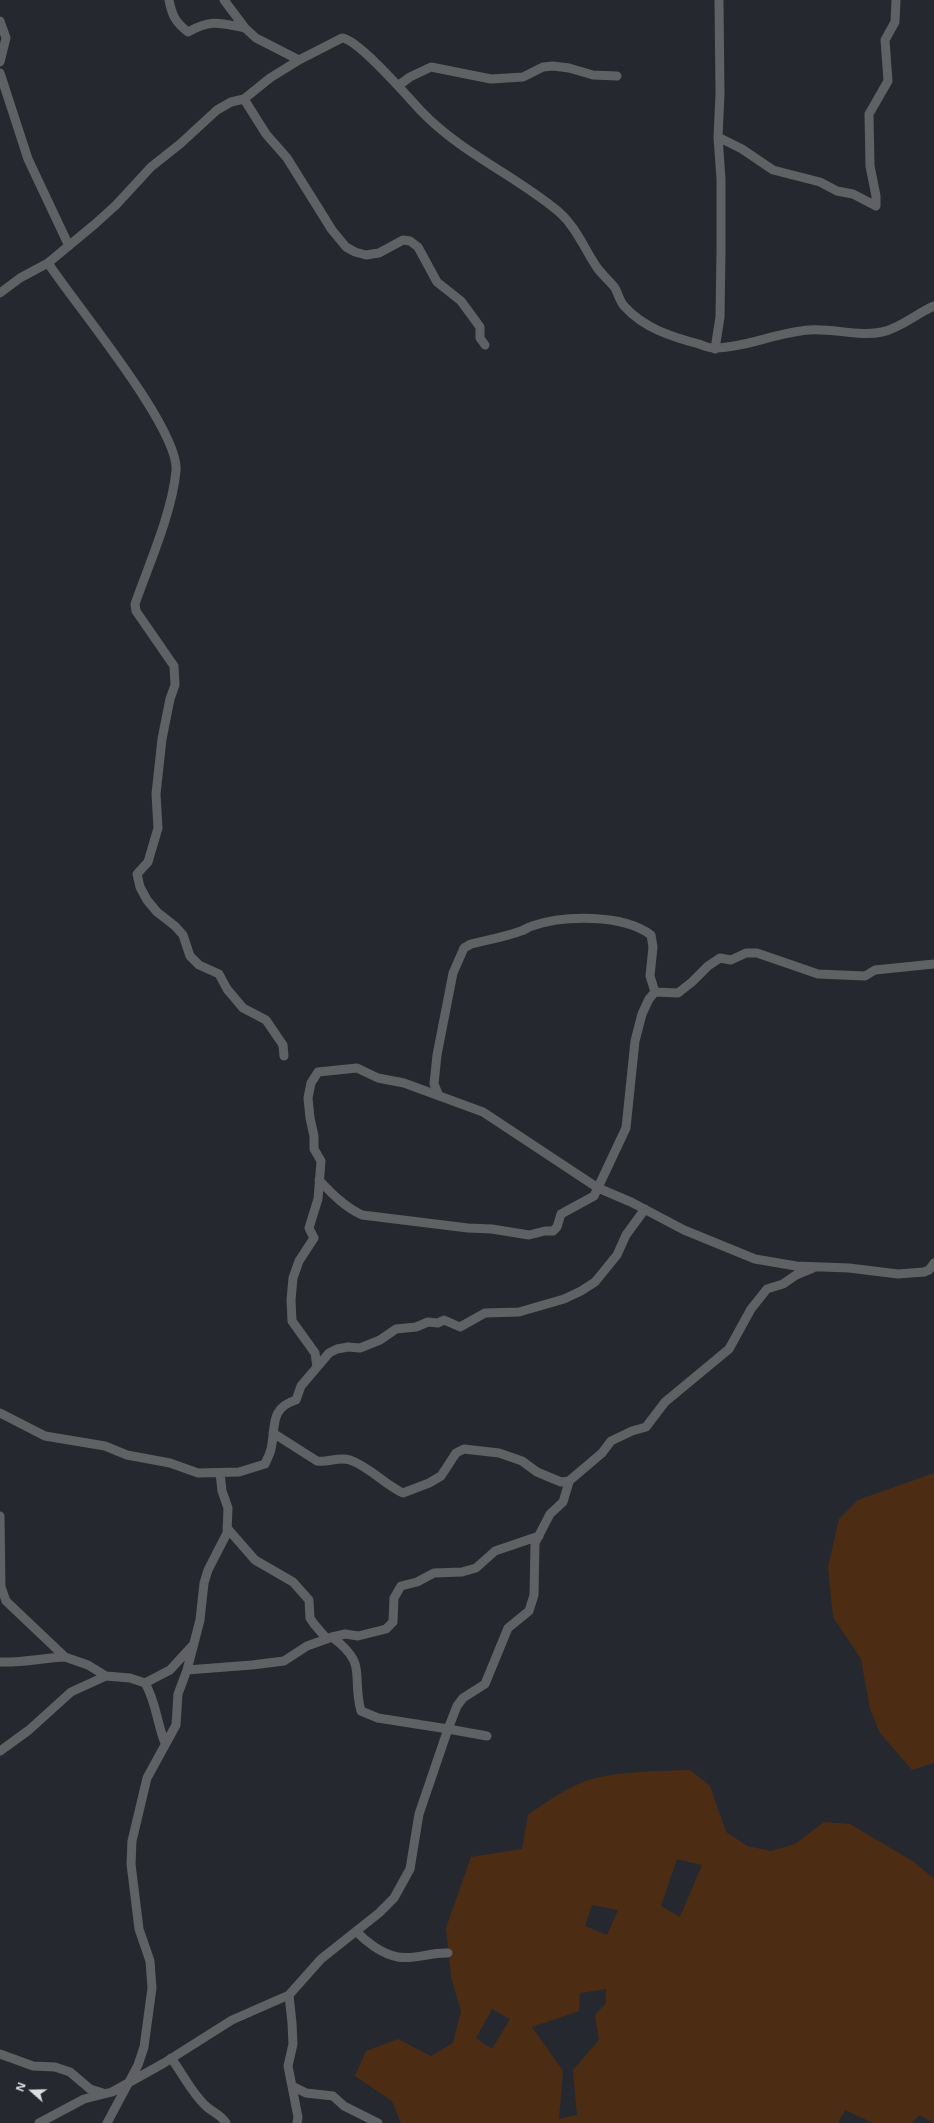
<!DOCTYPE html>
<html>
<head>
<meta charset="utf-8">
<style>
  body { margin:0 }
  #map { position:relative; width:934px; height:2123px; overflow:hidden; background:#25292f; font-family:"Noto Sans",sans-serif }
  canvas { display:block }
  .north { position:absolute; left:12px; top:2071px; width:40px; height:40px; -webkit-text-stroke:3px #25292f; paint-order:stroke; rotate:290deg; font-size:11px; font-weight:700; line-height:16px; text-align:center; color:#dcdee2 }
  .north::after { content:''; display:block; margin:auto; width:14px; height:18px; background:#dcdee2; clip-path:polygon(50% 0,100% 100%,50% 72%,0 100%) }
</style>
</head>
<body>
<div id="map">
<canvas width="934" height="2123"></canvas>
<div class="north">N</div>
</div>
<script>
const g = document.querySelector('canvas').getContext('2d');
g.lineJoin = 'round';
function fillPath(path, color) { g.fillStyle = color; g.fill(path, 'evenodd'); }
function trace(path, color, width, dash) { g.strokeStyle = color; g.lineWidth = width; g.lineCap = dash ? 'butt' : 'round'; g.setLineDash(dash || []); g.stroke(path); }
const green = new Path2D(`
  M 934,1473 L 934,1763 L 912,1770 L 880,1733 L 870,1709 L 861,1659 L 833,1617 L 828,1567 L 839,1519 L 858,1500 Z
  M 690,1770 L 710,1786 L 726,1832 L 747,1846 L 771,1851 L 795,1844 L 824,1822 L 850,1824 L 914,1862 L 934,1879 L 934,2123 L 919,2115 L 912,2123 L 873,2123 L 845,2110 L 838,2123 L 401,2123 L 392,2101 L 355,2076 L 366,2051 L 398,2039 L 431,2056 L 453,2043 L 461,2011 L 451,1977 L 446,1928 L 471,1857 L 522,1849 L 528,1815 C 544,1803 573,1784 592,1779 C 624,1771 657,1771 690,1770 ZM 677,1859 L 702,1865 L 680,1917 L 661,1906 ZM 592,1905 L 618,1910 L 607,1935 L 585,1926 ZM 606,1989 L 606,2003 L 595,2015 L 599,2040 L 573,2070 L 577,2115 L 559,2119 L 563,2071 L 532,2027 L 579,2011 L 580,1993 ZM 492,2009 L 510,2019 L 492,2049 L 476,2038 Z`);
const street = new Path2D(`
  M 169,0 C 172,15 175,22 188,32 C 212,19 219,23 245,28
  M 224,0 L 245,28 L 256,38 L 299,60
  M 0,21 L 6,38 L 0,62
  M 0,73 L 28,159 L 69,246
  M 399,85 L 410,77 L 431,67 L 491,79 L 523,77 L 543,67 L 553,66 L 569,68 L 593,75 L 617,76
  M 244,99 L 266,134 L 287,158 L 332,230 L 346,247 L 355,252 L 366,255 L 379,253 L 403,240 L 410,241 L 418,247 L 437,282 L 461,301 L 480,327 L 480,338 L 485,345
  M 718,137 L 742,149 L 773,170 L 820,182 L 837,191 L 853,194 L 876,206 L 876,196 L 870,166 L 869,114 L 888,81 L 885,40 L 895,22 L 896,0
  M 48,263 C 74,303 180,429 176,471 C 172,513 149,564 135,604 L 136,611 L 174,666 L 175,685 L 170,699 L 162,739 L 156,794 L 158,828 L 148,862 L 137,874 L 140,887 L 147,900 L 157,912 L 175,926 L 183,935 L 190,956 L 199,965 L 219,974 L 227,989 L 243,1008 L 266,1020 L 283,1045 L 284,1056
  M 0,293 L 20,278 L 48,263 L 95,224 L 116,205 L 151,167 L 180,144 L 217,110 L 231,102 L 244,99 L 270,78 L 299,60 L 342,38 C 358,39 408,97 421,111 C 461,153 515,175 559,212 C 576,227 584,248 596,266 C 601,274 610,281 615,288 C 619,295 619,301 625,307 C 644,328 672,337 699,344 C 704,346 711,349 716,348 C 748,347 778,332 809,330 C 833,328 859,337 882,332 C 901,328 917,313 934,306
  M 715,349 L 720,317 L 721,251 L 721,179 L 718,137 L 720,94 L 719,0
  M 439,1096 L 434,1084 L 437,1055 L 453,973 L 464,948 L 471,944 C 487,940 505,937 521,931 C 525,930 528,927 532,926 C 564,915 623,914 651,935 L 653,947 L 650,976 L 655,992
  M 319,1180 C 332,1194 345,1207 362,1215 L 468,1228 L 492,1229 L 529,1235 L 545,1231 L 553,1231 L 557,1227 L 561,1214 L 594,1196 L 626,1128 L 635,1041 L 642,1014 L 649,999 L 655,992 L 678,993 L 692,982 L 708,966 L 720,958 L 731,960 L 746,953 L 757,953 L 818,974 L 865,976 L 875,970 L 934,964
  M 317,1367 L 315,1353 L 292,1321 L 291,1300 L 293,1278 L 299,1261 L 314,1238 L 309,1228 L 318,1199 L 321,1161 L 314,1149 L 314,1136 L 310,1118 L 308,1098 L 311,1083 L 318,1072 L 357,1068 L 378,1078 L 404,1083 L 483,1112 L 598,1188 L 631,1202 L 684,1230 L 755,1259 L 796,1266 L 849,1268 L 898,1274 L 924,1272 L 929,1270 L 934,1263
  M 0,1413 L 45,1436 L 105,1446 L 127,1455 L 170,1463 L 198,1473 L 239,1472 L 265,1464 C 267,1459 270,1454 271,1449 C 276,1428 269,1408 296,1400 L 301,1386 L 329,1353 L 337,1349 L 348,1347 L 360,1348 L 380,1340 L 396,1329 L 416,1327 L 428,1322 L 438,1323 L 444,1320 L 460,1327 L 485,1313 L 519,1312 L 564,1299 L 581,1291 L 595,1282 L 617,1255 L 626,1235 L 645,1209
  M 273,1433 L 317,1461 C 329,1463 338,1456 350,1460 C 370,1467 385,1485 403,1493 L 429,1483 L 441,1476 L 456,1453 L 464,1449 L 499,1453 L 522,1461 L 537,1472 L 561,1482 L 569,1481 L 602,1453 L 611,1441 L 632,1431 L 646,1427 L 665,1402 L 729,1349 L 751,1309 L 767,1289 L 783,1284 L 796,1275 L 813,1268
  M 0,1516 L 1,1587 L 6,1601 L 65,1657 L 88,1665 L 106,1676 L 130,1678 L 145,1683 L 170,1670 L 192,1646
  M 227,1528 L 255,1560 L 293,1582 L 309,1600 L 310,1618 L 314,1624 L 327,1639
  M 0,1662 C 22,1663 43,1658 65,1657
  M 187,1670 L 252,1665 L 284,1661 L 307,1646 L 332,1637 L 345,1634 L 358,1636 L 386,1629 L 393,1622 L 394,1598 L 401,1586 L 417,1582 L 434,1573 L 462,1572 L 476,1568 L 495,1551 L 539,1536
  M 145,1683 C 156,1701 157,1724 165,1743
  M 487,1736 L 448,1729 L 457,1706 L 463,1698 L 485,1684 L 508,1628 L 529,1611 L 534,1595 L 535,1543 L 550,1514 L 563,1502 L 569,1482
  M 0,1751 L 29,1730 L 71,1692 L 106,1676
  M 356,1931 C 366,1942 382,1954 398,1957 C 413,1960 432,1952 448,1953
  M 289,1995 L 292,2023 L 293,2044 L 288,2066 L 298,2117 L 297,2123
  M 0,2054 L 33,2066 L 55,2067 L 70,2072 L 90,2089 L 103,2093
  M 171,2058 C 183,2074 192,2094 207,2107 C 214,2113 221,2115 226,2123
  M 292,2086 L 306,2093 L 333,2096 L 344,2106 L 378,2123
  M 39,2123 L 84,2099 L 112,2092 L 164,2063 L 232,2020 L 289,1995 L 321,1959 L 379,1913 L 394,1898 L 410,1869 L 419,1814 L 448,1729 L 378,1718 L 361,1711 C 351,1674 369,1665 332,1637
  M 107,2123 L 138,2065 L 144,2047 L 152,1988 L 150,1961 L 139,1929 L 131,1864 L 132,1841 L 147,1778 L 176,1725 L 178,1694 L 187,1670 L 200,1620 L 204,1583 L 208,1570 L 227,1533 L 228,1508 L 222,1491 L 220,1473`);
fillPath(green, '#4c2d14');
trace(street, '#5f6164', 9);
</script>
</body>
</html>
